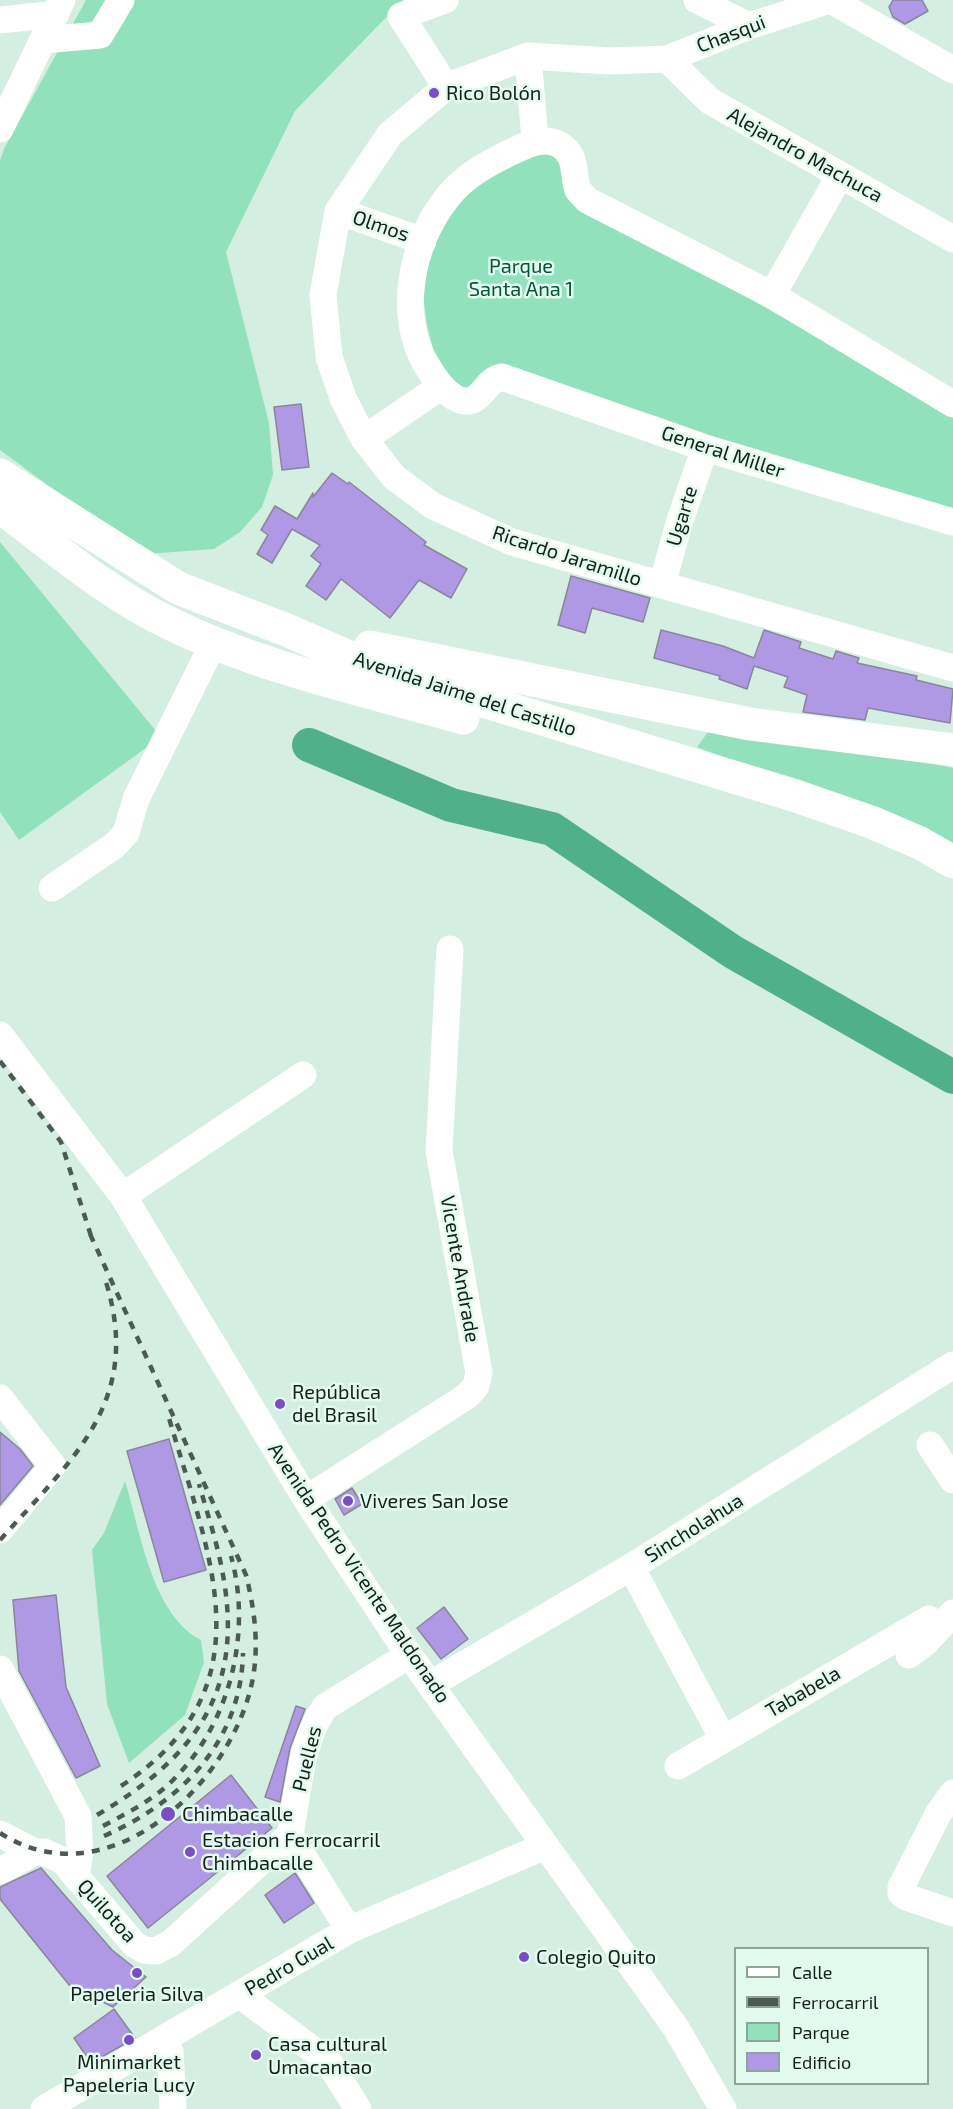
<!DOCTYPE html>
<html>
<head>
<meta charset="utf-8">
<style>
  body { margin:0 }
  #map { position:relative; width:953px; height:2109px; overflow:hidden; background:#d4eee1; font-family:"Exo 2",sans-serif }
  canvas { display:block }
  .legend { position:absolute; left:734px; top:1947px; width:195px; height:138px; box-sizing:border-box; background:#e2fbee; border:2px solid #90a39a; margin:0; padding:8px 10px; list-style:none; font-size:18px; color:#161f1b }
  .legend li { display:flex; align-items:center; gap:12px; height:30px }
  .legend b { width:30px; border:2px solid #90a39a }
</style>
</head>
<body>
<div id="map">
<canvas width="953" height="2109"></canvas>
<ul class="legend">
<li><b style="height:8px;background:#fff"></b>Calle</li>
<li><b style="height:8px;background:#4c5a53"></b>Ferrocarril</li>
<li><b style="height:16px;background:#92e1bd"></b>Parque</li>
<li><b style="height:16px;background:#af99e5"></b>Edificio</li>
</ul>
</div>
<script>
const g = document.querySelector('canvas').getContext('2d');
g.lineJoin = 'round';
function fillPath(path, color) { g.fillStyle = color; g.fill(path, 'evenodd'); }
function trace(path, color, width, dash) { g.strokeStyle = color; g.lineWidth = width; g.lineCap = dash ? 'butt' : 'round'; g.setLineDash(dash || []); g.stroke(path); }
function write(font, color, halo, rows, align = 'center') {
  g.font = font + ' "Exo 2",sans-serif'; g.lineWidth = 5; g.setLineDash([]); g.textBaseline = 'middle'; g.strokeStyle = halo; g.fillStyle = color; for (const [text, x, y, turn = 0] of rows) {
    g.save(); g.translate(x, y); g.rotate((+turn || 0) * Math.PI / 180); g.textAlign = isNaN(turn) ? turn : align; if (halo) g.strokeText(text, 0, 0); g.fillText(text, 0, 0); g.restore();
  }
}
const green = new Path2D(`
  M 86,0 L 403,0 L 295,111 L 226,252 L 269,423 L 273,475 L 262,507 L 240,532 L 214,549 L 146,554 L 120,538 L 0,450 L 0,161 L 4,149 Z
  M 541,150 L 566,160 L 574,198 L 953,415 L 953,514 L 753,451 L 656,416 L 491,367 L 458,397 L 438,368 L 427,325 L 423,296 L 429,256 L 442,220 L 477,182 Z
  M 0,542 L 161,737 L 19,840 L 0,812 Z
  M 708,732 L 864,749 L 953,768 L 953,853 L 929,838 L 697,747 Z
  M 125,1481 C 140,1530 152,1615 201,1640 L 204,1662 L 185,1715 L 129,1763 L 107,1704 L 92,1550 L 104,1533 Z`);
const river = new Path2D(`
  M 309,745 L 451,805 L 552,829 L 733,952 L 953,1077`);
const building = new Path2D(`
  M 893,0 L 922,0 L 928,11 L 905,24 L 893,17 L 889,7 Z
  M 301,404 L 309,467 L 282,470 L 274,407 Z
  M 332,473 L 348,484 L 349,482 L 426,542 L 424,545 L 467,569 L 451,598 L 419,580 L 390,618 L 341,579 L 326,600 L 306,586 L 321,564 L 311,556 L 320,545 L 292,529 L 272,563 L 257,554 L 268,535 L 261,530 L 275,506 L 297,519 L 313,493 L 313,497 Z
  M 571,576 L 650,598 L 643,622 L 592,608 L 585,633 L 558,625 Z
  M 661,630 L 723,646 L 754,658 L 764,630 L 801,642 L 799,648 L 833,659 L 836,651 L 859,658 L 857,663 L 917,676 L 916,680 L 953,689 L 950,723 L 868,708 L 865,720 L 803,712 L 807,695 L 784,687 L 788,677 L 754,666 L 747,689 L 719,679 L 720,676 L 654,658 Z
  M 0,1432 L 20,1449 L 33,1466 L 0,1505 Z
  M 169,1439 L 206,1570 L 164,1582 L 127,1451 Z
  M 352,1488 L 362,1504 L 344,1515 L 335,1499 Z
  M 56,1595 L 66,1687 L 100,1766 L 76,1778 L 19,1671 L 13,1600 Z
  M 444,1607 L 468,1639 L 441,1659 L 417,1628 Z
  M 296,1706 L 305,1709 L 290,1748 L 280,1802 L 265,1797 Z
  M 231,1775 L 272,1828 L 148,1928 L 107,1876 Z
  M 41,1868 L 112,1950 L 146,1977 L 113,2007 L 70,1986 L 0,1899 L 0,1887 Z
  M 295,1873 L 314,1903 L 284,1923 L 265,1895 Z
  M 114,2009 L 135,2038 L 91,2063 L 74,2038 Z`);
const minor = new Path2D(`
  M 445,0 L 401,16 L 446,87
  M 697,0 L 749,26
  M 830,0 L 749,26 L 667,59 L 609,61 L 528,56 L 446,87 L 390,134 L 338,211 L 323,295 L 329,357 L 343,398 L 364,439 L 394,477 L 433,506 L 512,542 L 953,668
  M 831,0 L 953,70
  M 0,20 L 56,14
  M 43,40 L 100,35 L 121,0
  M 528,56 L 535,140
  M 667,59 L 710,101 L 953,239
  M 0,129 L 62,0
  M 338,211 L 423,241
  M 772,295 L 840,175
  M 953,404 L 772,295 L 587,200 C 585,197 580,193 578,190 C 572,173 578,156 560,145 C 542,135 525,146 509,153 C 485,165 463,177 447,198 C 410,244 396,319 429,369 C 437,382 449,399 465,401 C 481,403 486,379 502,377 L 705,448 L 953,522
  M 364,439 L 440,387
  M 662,585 L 680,520 L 705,448
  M 52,888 L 115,845 L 126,833 L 136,799 L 214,642
  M 0,1035 L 123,1196 L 306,1499 L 409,1655 L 676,2028 L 723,2109
  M 123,1196 L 303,1075
  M 0,1398 L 53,1466 L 0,1530
  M 930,1445 L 953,1480
  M 306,1499 L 467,1396 L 476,1386 L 479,1373 L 439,1151 L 450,949
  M 631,1567 L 723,1739
  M 909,1655 L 926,1642 L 953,1613
  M 0,1669 L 78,1816 L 80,1852 L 76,1877
  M 431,1684 L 631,1567 L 953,1365
  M 678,1766 L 929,1619
  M 953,1793 L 938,1814 L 901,1887 L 901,1893 L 906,1897 L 953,1913
  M 0,1834 L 35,1852 L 44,1852 L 63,1861 L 134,1944 L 144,1950 L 156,1951 L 171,1943 L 290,1835
  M 0,1871 L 35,1852
  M 349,1930 L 290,1835 C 298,1794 300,1742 325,1707 L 409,1655
  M 240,1995 L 328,2061 L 358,2109
  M 163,2040 L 170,2051 L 173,2109
  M 44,2109 L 349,1930 L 545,1846`);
const major = new Path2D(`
  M 0,475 L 178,588 L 289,631 L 374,668 L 793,795 L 871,822 L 920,843 L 953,862
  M 0,507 C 54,547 108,594 169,623 C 261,668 364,690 463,718
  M 370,647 L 750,724 L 953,750`);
const rail = new Path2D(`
  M 0,1061 L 61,1142 L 92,1239
  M 0,1540 C 72,1459 143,1402 106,1282
  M 121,1786 C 271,1688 209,1557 169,1418
  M 97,1815 C 191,1760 243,1695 224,1581 C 219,1548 208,1516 199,1484
  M 103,1826 C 129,1812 155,1799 175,1778 C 231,1721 252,1631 231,1556
  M 0,1833 C 106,1901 227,1788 251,1687 C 260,1650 255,1611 246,1575 L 90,1234
  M 104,1836 C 181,1802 241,1742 243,1653`);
const markers = [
  [434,93,6,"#7a4dc6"],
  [280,1404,6,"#7a4dc6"],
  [348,1501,6,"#7a4dc6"],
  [168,1814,8,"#7a4dc6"],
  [190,1852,6,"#7a4dc6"],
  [524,1957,6,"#7a4dc6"],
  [137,1973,6,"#7a4dc6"],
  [129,2040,6,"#7a4dc6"],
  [256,2055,6,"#7a4dc6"]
];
const streetNames = [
  ["Chasqui",731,34,-21],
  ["Alejandro Machuca",805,155,29],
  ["Olmos",381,226,19],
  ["General Miller",723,452,18],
  ["Ugarte",682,516,-73],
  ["Ricardo Jaramillo",567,556,18],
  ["Avenida Jaime del Castillo",465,694,18],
  ["Vicente Andrade",460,1269,80],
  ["Sincholahua",694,1528,-32],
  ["Avenida Pedro Vicente Maldonado",359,1573,56],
  ["Tababela",803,1692,-30],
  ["Puelles",307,1759,-76],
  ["Quilotoa",107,1911,48],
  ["Pedro Gual",289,1966,-30]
];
const poiNames = [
  ["Rico Bolón",446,93],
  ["República",292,1392],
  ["del Brasil",292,1415],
  ["Viveres San Jose",360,1501],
  ["Chimbacalle",182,1814],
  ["Estacion Ferrocarril",202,1840],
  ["Chimbacalle",202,1863],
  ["Colegio Quito",536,1957],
  ["Papeleria Silva",137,1994,"center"],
  ["Casa cultural",268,2044],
  ["Umacantao",268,2067],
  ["Minimarket",129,2062,"center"],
  ["Papeleria Lucy",129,2085,"center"]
];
const parkNames = [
  ["Parque",521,266],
  ["Santa Ana 1",521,289]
];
fillPath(green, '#92e1bd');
trace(river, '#4fb089', 34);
fillPath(building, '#af99e5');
trace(building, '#8b859a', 1.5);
trace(minor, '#fff', 27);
trace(major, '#fff', 33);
trace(rail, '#4c5a53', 4.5, [8, 8]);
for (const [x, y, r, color] of markers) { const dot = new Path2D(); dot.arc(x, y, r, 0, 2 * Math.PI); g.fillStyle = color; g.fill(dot); trace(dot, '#e2fbee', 2); }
write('20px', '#161f1b', '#e2fbee', streetNames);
write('20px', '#161f1b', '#e2fbee', poiNames, 'left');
write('20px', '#03563b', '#e2fbee', parkNames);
</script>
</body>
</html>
